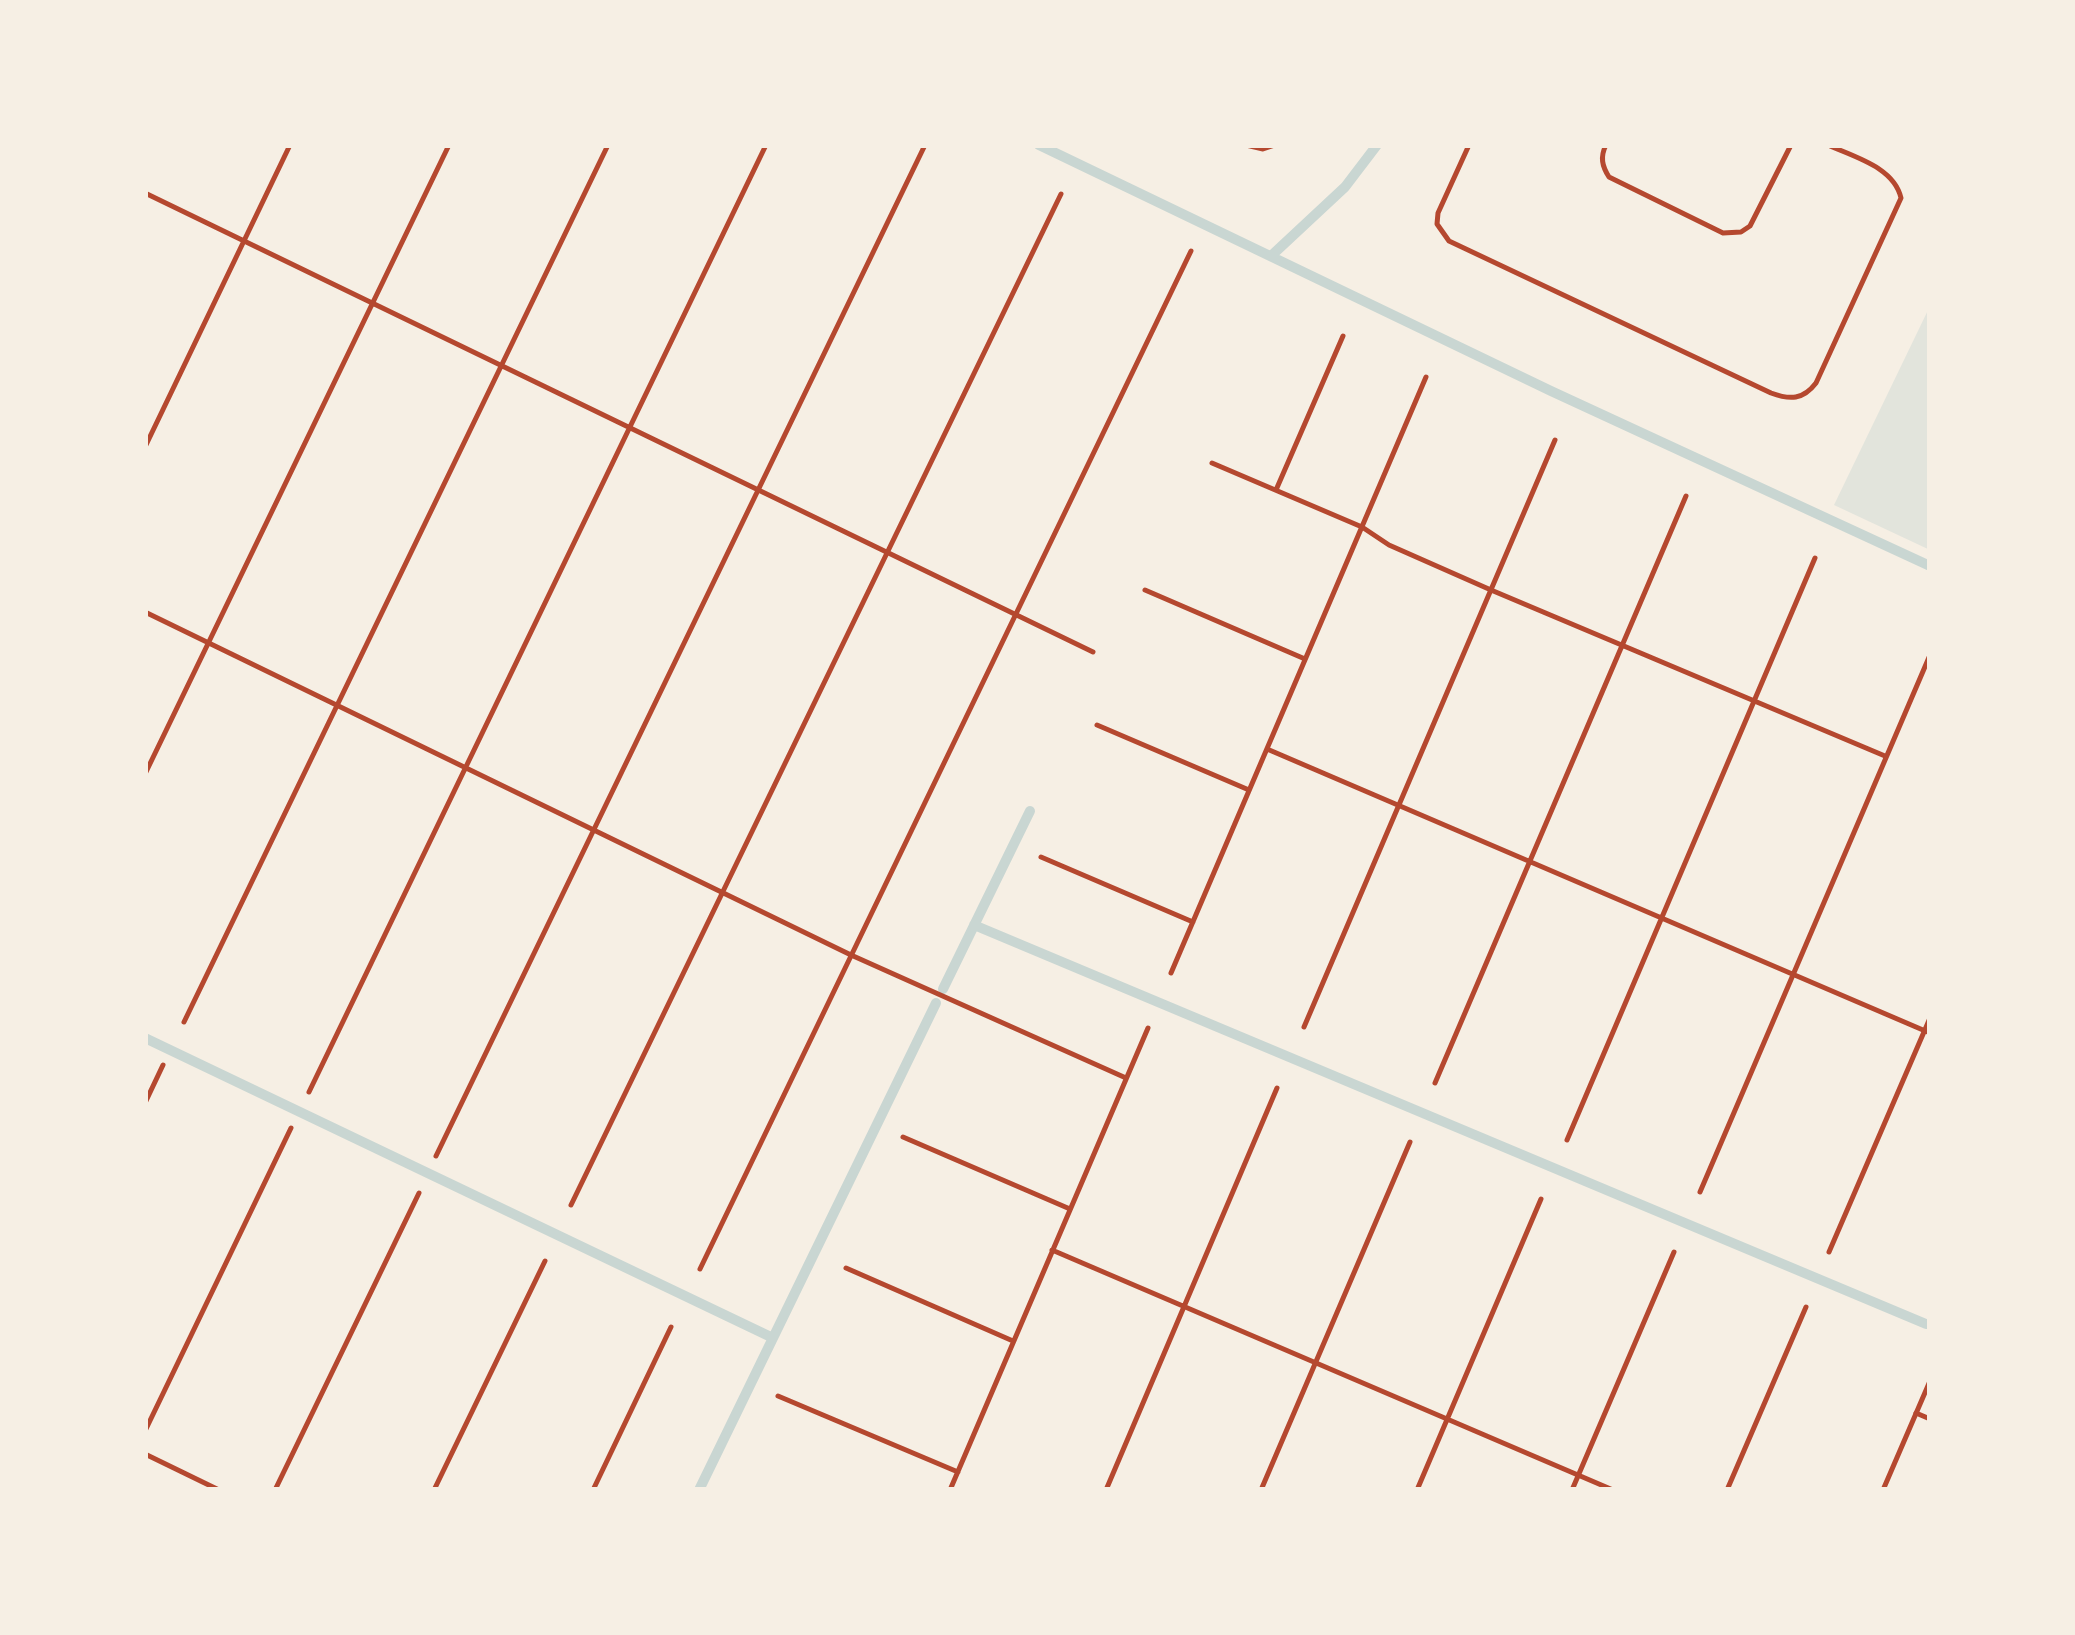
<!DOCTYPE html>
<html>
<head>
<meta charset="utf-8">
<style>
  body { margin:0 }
  #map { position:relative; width:2075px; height:1635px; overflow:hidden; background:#f6efe4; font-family:"PT Sans Narrow",sans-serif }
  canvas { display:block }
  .frame { position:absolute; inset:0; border:148px solid #f6efe4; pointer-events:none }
</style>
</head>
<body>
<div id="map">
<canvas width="2075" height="1635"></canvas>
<div class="frame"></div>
</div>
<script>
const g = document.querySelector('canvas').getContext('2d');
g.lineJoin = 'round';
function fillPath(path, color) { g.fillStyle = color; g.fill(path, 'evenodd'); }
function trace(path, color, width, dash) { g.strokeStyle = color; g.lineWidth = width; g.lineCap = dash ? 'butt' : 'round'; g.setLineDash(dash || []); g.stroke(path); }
const green = new Path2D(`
  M 1930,306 L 1930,550 L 1834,505 Z`);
const canal = new Path2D(`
  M 1039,145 L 1551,391 L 1930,566
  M 1271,256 L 1345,187 L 1377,145
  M 974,925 L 1926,1324
  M 943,989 L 1030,811
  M 145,1038 L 773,1338
  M 699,1490 L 936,1003`);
const minor = new Path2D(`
  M 1246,145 L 1263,149 L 1275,145
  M 1469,145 L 1438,213 L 1437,224 L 1449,241 L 1771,393 C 1790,400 1803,400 1816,383 L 1901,198 C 1894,167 1854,157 1828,145
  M 1606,145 C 1600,157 1602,166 1609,177 L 1723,233 L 1741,232 L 1750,226 L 1791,145
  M 145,193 L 1093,652
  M 145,447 L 290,145
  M 1212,463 L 1362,527 L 1389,545 L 1491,590 L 1885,756
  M 1276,490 L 1343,336
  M 1145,590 L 1305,659
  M 145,612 L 851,955 L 1126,1078
  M 1097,725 L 1249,790
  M 1267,749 L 1930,1033
  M 145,774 L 449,145
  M 1041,857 L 1193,922
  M 1171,973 L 1426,377
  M 184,1022 L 608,145
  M 1304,1027 L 1555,440
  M 1435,1083 L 1686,496
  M 309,1092 L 766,145
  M 145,1103 L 163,1065
  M 903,1137 L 1070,1209
  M 1567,1140 L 1815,558
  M 436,1156 L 925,145
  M 1700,1192 L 1930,655
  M 571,1205 L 1061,194
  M 1052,1250 L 1613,1490
  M 1829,1252 L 1930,1018
  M 846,1268 L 1013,1341
  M 700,1269 L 1191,251
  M 778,1396 L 958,1472
  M 1916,1413 L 1930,1419
  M 145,1431 L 291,1128
  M 145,1454 L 219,1490
  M 275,1490 L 419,1193
  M 434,1490 L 545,1261
  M 593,1490 L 671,1327
  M 950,1490 L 1148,1028
  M 1106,1490 L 1277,1088
  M 1261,1490 L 1410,1142
  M 1417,1490 L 1541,1199
  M 1572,1490 L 1674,1252
  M 1727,1490 L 1806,1307`);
const tertiary = new Path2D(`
  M 1883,1490 L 1930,1381`);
fillPath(green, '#e2e4dc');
trace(canal, '#c9d6d2', 10);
trace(minor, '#b5482f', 5);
trace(tertiary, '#b5482f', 5);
</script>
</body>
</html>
